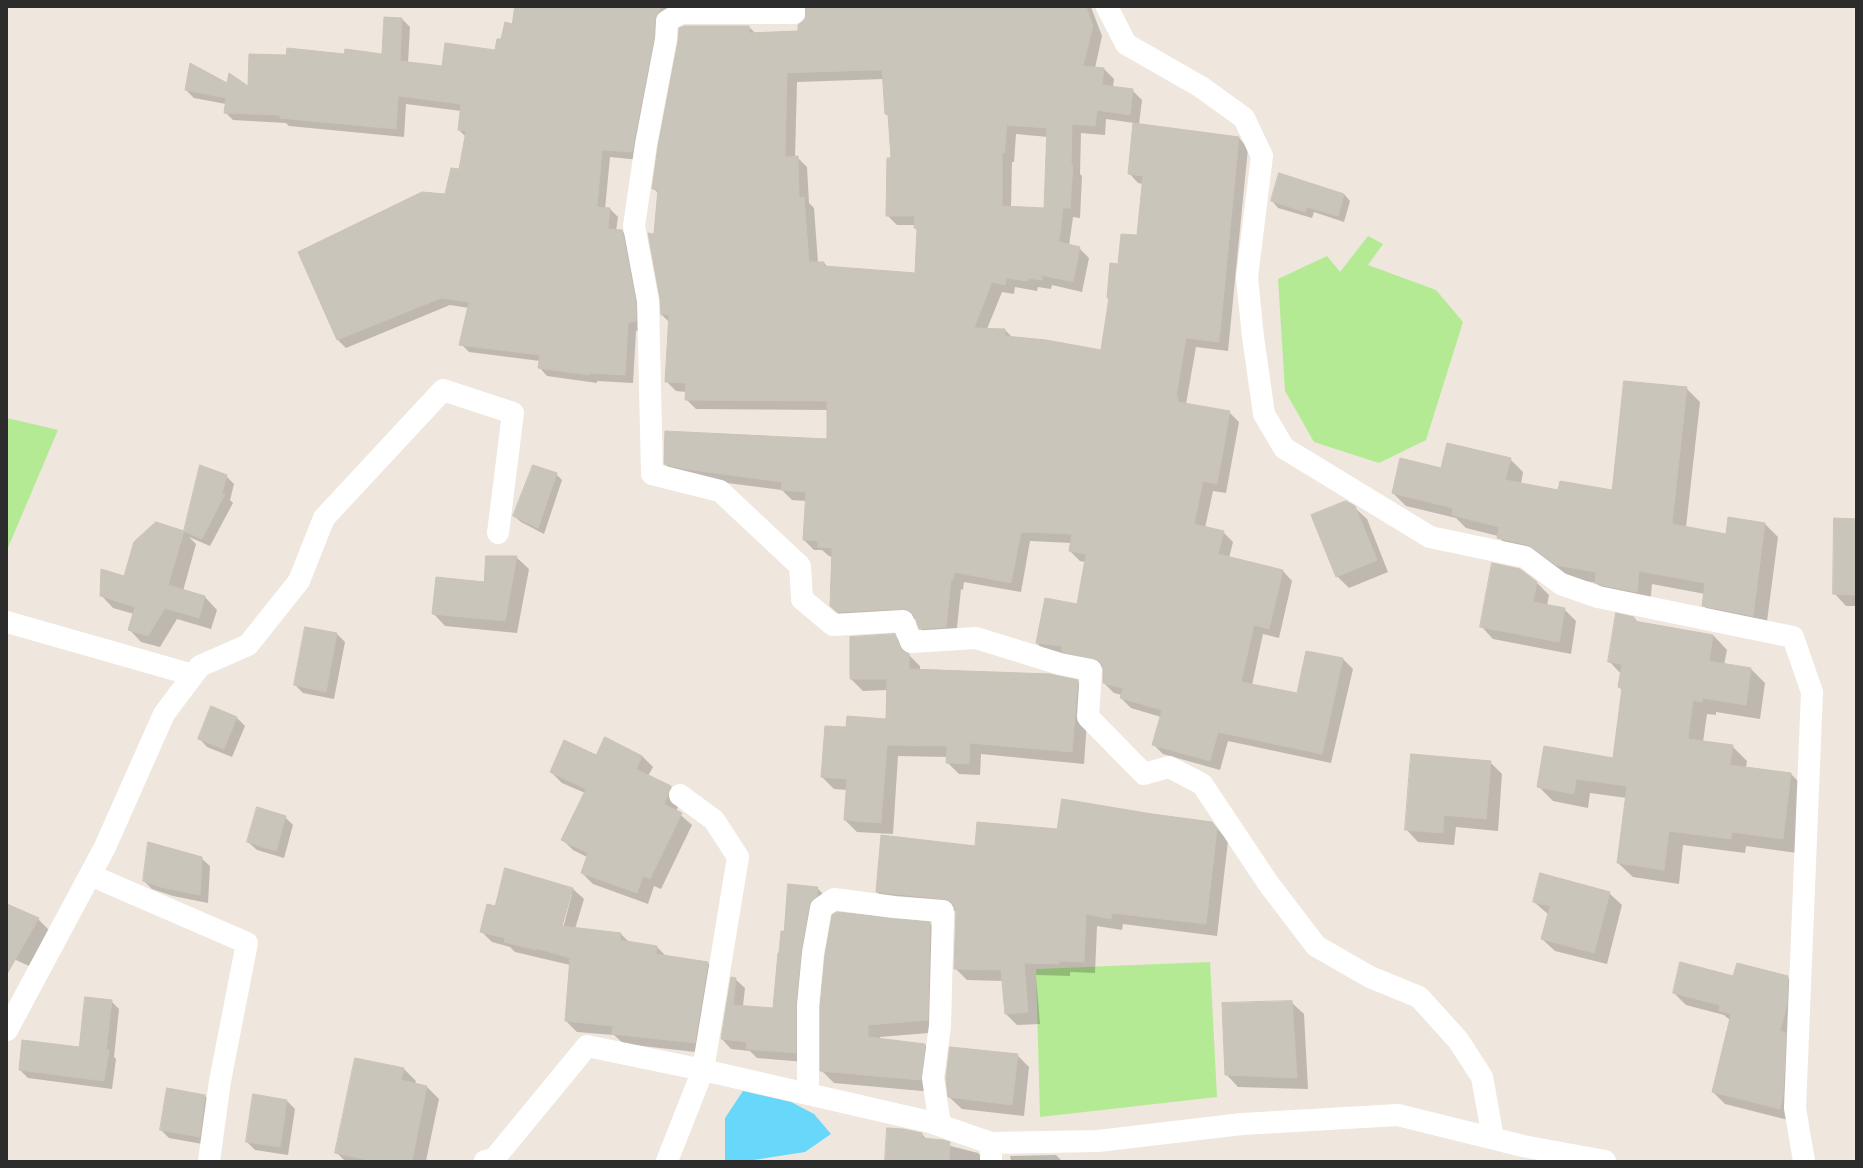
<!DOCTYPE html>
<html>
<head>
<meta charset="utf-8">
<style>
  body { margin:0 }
  #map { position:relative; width:1863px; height:1168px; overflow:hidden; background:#efe6dd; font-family:"Space Grotesk",sans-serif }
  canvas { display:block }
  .frame { position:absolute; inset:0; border:8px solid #2c2c2c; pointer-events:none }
</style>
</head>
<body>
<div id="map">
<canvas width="1863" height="1168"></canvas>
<div class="frame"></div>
</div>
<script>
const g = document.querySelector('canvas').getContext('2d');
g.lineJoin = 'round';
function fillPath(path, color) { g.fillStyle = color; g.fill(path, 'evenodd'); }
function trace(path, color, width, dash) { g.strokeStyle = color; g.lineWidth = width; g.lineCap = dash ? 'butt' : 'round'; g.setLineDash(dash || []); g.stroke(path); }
const green = new Path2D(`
  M 1368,236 L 1383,244 L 1368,265 L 1436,290 L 1463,322 L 1426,440 L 1379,463 L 1314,442 L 1285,391 L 1278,279 L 1327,256 L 1340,272 Z
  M 7,418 L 58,430 L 7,550 Z
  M 1210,962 L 1217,1097 L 1040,1117 L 1036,969 Z`);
const water = new Path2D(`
  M 743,1091 L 791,1102 L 814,1114 L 831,1134 L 805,1152 L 747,1161 L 725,1161 L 725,1118 Z`);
const shadow = new Path2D(`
  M 516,7 L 669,7 L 640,160 L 610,157 L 605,209 L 610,209 L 618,217 L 616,231 L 622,231 L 630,239 L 644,329 L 636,331 L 633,383 L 597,381 L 597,383 L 547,376 L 539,367 L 540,361 L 469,352 L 461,344 L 469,308 L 450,305 L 346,348 L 338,340 L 299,253 L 445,195 L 460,170 L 466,137 L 459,130 L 461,111 L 406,104 L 404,137 L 289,126 L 286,123 L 233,120 L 225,112 L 226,104 L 194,98 L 186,90 L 228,85 L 249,88 L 345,55 L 382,55 L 402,19 L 410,27 L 408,63 L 443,67 L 496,51 L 512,25 Z
  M 807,7 L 1091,7 L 1102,36 L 1095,68 L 1104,69 L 1114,79 L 1113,87 L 1132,90 L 1142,100 L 1139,124 L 1239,138 L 1248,148 L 1228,351 L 1196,347 L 1186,404 L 1229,412 L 1239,422 L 1226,493 L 1213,491 L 1205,528 L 1223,532 L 1233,542 L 1229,558 L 1283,571 L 1292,581 L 1279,638 L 1263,634 L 1252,685 L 1298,694 L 1307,652 L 1343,659 L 1353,669 L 1331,763 L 1228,741 L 1220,770 L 1163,754 L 1153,744 L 1161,717 L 1131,708 L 1121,698 L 1122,695 L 1114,693 L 1104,683 L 1104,668 L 1046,653 L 1037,643 L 1078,605 L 1085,562 L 1080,561 L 1070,551 L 1071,543 L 1030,541 L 1021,592 L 964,582 L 963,590 L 961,589 L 956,637 L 930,638 L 920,628 L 917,619 L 841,616 L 831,606 L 832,557 L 829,556 L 822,550 L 814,550 L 804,540 L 806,501 L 792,500 L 782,490 L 696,479 L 675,474 L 665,464 L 828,440 L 828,410 L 696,409 L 686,399 L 687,392 L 676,391 L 666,381 L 669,322 L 662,315 L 655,235 L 658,193 L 653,188 L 748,26 L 756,34 L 799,32 L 805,20 ZM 884,79 L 886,114 L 890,118 L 892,159 L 887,215 L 897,225 L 915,225 L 918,231 L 916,274 L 828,267 L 824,263 L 818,263 L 814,208 L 809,203 L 807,167 L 797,157 L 795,157 L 797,82 ZM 1106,119 L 1134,123 L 1129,173 L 1138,183 L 1143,184 L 1138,236 L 1119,265 L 1108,298 L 1110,299 L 1102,351 L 1013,338 L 1005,330 L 987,329 L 1002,292 L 1014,294 L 1015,287 L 1037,291 L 1038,287 L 1051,289 L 1052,285 L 1082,292 L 1089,258 L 1079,248 L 1069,246 L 1073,217 L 1080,218 L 1082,176 L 1080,174 L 1081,133 L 1105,135 ZM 1016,134 L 1048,137 L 1045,209 L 1011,208 L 1012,162 L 1014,162 Z
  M 1344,194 L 1350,201 L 1344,222 L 1314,212 L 1312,218 L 1278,208 L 1272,201 Z
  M 1686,388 L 1700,402 L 1686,527 L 1727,535 L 1765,524 L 1778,537 L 1766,629 L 1717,619 L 1703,605 L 1705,594 L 1652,584 L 1650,605 L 1610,596 L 1596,583 L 1570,578 L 1512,551 L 1498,536 L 1466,528 L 1456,518 L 1406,506 L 1393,493 L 1442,469 L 1510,459 L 1523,472 L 1521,484 L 1559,491 L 1613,491 Z
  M 201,466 L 226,476 L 234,484 L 230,500 L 233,503 L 210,546 L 189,537 L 196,544 L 183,591 L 205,597 L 217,610 L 211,629 L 177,619 L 160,647 L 141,642 L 129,629 L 134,614 L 113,608 L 101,595 L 124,577 L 157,524 L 185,532 Z
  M 556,474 L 562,480 L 544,534 L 521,522 L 514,516 Z
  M 1354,507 L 1367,519 L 1388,572 L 1349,588 L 1337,576 Z
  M 1856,520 L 1856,606 L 1846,606 L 1834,593 Z
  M 516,557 L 529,569 L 517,633 L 445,626 L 433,613 L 485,583 Z
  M 1536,582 L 1549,595 L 1547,606 L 1564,609 L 1576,621 L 1571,654 L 1493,639 L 1481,626 Z
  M 1634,618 L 1638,622 L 1713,635 L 1727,650 L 1724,665 L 1751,669 L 1765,683 L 1760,719 L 1716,712 L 1716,715 L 1707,714 L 1703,742 L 1732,746 L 1747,761 L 1746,768 L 1791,774 L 1805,788 L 1797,853 L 1746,846 L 1745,853 L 1683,845 L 1679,884 L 1633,877 L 1618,863 L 1627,798 L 1590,793 L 1588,808 L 1553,801 L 1539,787 L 1614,759 L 1623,691 L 1619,687 L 1621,674 L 1609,661 Z
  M 337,634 L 345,642 L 334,699 L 303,693 L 295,685 Z
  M 894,635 L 906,647 L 910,656 L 920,666 L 920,671 L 1077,681 L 1089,693 L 1084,764 L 981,754 L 980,775 L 959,774 L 948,763 L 948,757 L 898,756 L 893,834 L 857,832 L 845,820 L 847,790 L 834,789 L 822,777 L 847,728 L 887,720 L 887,690 L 863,691 L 851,679 Z
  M 237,718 L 245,726 L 232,757 L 207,747 L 199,738 Z
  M 596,756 L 642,756 L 653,767 L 648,776 L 671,787 L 682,798 L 676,811 L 692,825 L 661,889 L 654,886 L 648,904 L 593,884 L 582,873 L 587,857 L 573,850 L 562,839 L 585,793 L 562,783 L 551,772 Z
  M 1490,762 L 1502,774 L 1498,831 L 1456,827 L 1454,845 L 1418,842 L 1406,829 Z
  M 1152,815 L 1212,822 L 1228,841 L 1217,936 L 1123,924 L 1122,930 L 1097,926 L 1095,973 L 1070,972 L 1070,976 L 1036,975 L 1040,1024 L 1017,1025 L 1006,1014 L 1003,981 L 967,980 L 955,968 L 956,911 L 889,903 L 877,892 L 976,847 L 1058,830 Z
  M 285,817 L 293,825 L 284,858 L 257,850 L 248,842 Z
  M 201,858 L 210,866 L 208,903 L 173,896 L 152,889 L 144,881 Z
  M 817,888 L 827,898 L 805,1062 L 757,1058 L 750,1051 L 731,1049 L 722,1039 L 732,978 L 735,979 L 745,988 L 743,1006 L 774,1009 L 780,954 L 785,932 Z
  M 573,889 L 584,899 L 575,929 L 621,934 L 630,943 L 657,947 L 666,956 L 708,963 L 718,973 L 705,1053 L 624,1044 L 614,1035 L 577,1032 L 566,1021 L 570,965 L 515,952 L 510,947 L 492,942 L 481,931 L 495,907 ZM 570,894 L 572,894 L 562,932 L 560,931 Z
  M 1609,893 L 1622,905 L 1607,964 L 1555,951 L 1542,939 L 1549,915 L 1534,902 Z
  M 7,905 L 38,919 L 49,930 L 29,966 L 7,956 Z
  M 930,923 L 942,936 L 940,1032 L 880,1037 L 880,1040 L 925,1045 L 937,1057 L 933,1092 L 834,1083 L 822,1071 Z
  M 1734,977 L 1787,977 L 1800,990 L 1792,1121 L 1725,1104 L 1713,1092 L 1731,1021 L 1724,1015 L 1686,1005 L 1674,993 Z
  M 111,1001 L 119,1009 L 114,1057 L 116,1059 L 112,1089 L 28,1078 L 20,1070 L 80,1048 Z
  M 1291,1002 L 1304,1014 L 1308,1089 L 1238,1087 L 1226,1074 Z
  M 1017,1055 L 1029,1067 L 1024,1116 L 962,1109 L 949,1097 Z
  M 404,1069 L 416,1081 L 415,1084 L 427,1087 L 439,1099 L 426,1161 L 345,1161 L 337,1153 Z
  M 168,1089 L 205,1096 L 213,1104 L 208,1145 L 169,1138 L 161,1130 Z
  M 287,1101 L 295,1109 L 288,1155 L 255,1150 L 247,1142 Z
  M 922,1134 L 927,1140 L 978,1153 L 986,1161 L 886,1161 Z
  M 1056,1155 L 1062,1161 L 1011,1161 L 1010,1156 Z`);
const building = new Path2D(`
  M 515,7 L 661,7 L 655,20 L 654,37 L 632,152 L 602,150 L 597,207 L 610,208 L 608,229 L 622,230 L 636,302 L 636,321 L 628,323 L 625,375 L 589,373 L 589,375 L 538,368 L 540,355 L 459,345 L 469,302 L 441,298 L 337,340 L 298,252 L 422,192 L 445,194 L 451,168 L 459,169 L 466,131 L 458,130 L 461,104 L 398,96 L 396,129 L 280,118 L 280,115 L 224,113 L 226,98 L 185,90 L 190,63 L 227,83 L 229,73 L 248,86 L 249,54 L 286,55 L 287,48 L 344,54 L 345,49 L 382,54 L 384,17 L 402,18 L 400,61 L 442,66 L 445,43 L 495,50 L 497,39 L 501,39 L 505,22 L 512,24 Z
  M 806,7 L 1086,7 L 1093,26 L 1083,66 L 1104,68 L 1102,85 L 1133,89 L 1130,115 L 1097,110 L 1095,126 L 1072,124 L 1071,165 L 1073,165 L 1070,208 L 1063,208 L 1059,242 L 1080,247 L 1073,282 L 1042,275 L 1042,280 L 1028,278 L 1028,281 L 1006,278 L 1005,285 L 992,282 L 974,328 L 1005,329 L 1005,336 L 1046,340 L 1101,350 L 1109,298 L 1107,298 L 1110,263 L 1118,264 L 1121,234 L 1137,235 L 1143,176 L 1128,174 L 1133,123 L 1239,137 L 1219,342 L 1186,338 L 1176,396 L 1178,397 L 1178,402 L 1230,411 L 1217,484 L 1203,481 L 1194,524 L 1224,531 L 1218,554 L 1283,570 L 1269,629 L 1254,625 L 1241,682 L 1297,693 L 1306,651 L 1343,658 L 1322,754 L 1218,732 L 1210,761 L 1152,745 L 1162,710 L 1120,698 L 1123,688 L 1103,683 L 1103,665 L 1098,660 L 1062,652 L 1062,646 L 1036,643 L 1045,598 L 1077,604 L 1086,554 L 1069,551 L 1072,534 L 1021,532 L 1011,583 L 954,572 L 953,580 L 951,580 L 946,627 L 919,629 L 915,617 L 910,611 L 903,609 L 837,612 L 830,606 L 832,548 L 818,547 L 818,541 L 803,540 L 806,492 L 781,490 L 782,482 L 685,469 L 664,464 L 665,431 L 827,439 L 827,401 L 685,400 L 686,383 L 665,382 L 669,314 L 661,315 L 660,299 L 648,233 L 654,234 L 658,189 L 652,189 L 658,146 L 678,41 L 679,28 L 684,26 L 749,26 L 749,33 L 798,31 L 798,25 L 805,19 ZM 882,70 L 885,114 L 888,114 L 891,158 L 887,158 L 886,216 L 915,216 L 914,228 L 917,229 L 915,273 L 824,266 L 824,262 L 809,262 L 804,197 L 799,198 L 798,156 L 785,157 L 787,73 ZM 1007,125 L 1047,128 L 1044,208 L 1002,206 L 1002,153 L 1004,153 Z
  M 1279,173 L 1344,194 L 1338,216 L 1307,207 L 1305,212 L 1271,201 Z
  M 1624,381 L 1687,387 L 1672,524 L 1726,534 L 1728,517 L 1765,523 L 1753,616 L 1702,606 L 1705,583 L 1639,571 L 1637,592 L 1601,585 L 1595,583 L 1596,572 L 1556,565 L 1528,545 L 1497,538 L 1499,527 L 1452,515 L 1453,508 L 1392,493 L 1400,458 L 1441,468 L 1447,443 L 1511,458 L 1505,480 L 1558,490 L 1560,481 L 1612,490 Z
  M 200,465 L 227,475 L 222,493 L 225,494 L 202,539 L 184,531 Z
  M 533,465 L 557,473 L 538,528 L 513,516 Z
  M 1346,501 L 1355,506 L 1377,560 L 1336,577 L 1311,515 Z
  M 1834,518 L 1856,519 L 1856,595 L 1833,594 Z
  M 156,522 L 184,531 L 168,585 L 205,596 L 199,618 L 165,608 L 148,636 L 128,630 L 135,607 L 100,596 L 101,569 L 124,576 L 134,542 Z
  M 486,556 L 517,556 L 505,621 L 432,614 L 436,577 L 484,582 Z
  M 1492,563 L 1520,569 L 1537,582 L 1533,602 L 1565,608 L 1559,642 L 1480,627 Z
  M 1616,613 L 1634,617 L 1634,621 L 1713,635 L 1709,661 L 1751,668 L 1746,705 L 1702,698 L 1702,702 L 1693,700 L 1688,739 L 1733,745 L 1730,765 L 1791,773 L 1783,839 L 1732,832 L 1731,839 L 1669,831 L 1664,870 L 1617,863 L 1627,786 L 1576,779 L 1574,794 L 1537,787 L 1544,746 L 1613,758 L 1622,688 L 1618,687 L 1622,664 L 1608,662 Z
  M 305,627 L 337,633 L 326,692 L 294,685 Z
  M 895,634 L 900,647 L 904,652 L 909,654 L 909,669 L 1050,674 L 1078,680 L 1072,752 L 970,743 L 969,764 L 946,763 L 947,746 L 887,745 L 881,823 L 844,820 L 847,779 L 821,777 L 825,726 L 846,727 L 847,716 L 886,719 L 887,679 L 850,679 L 850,637 Z
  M 211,706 L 237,717 L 224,749 L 198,739 Z
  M 605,737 L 642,756 L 636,769 L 671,786 L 664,804 L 682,813 L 650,879 L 643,876 L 637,893 L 581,873 L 588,853 L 561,840 L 586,789 L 550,772 L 564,740 L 596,755 Z
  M 1411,754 L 1491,761 L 1486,819 L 1444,815 L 1443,833 L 1405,830 Z
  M 1062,799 L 1152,814 L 1212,822 L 1217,829 L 1206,924 L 1112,913 L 1111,919 L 1086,914 L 1084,962 L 1059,961 L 1059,964 L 1024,963 L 1028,1012 L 1005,1014 L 1001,970 L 954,969 L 956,911 L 954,906 L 950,901 L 944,899 L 876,892 L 881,835 L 975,846 L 977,822 L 1057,829 Z
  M 257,807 L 286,816 L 276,851 L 247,842 Z
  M 148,842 L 202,857 L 200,895 L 164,888 L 143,881 Z
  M 505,868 L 573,888 L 562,926 L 621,933 L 620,940 L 657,946 L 656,954 L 708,962 L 695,1043 L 612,1034 L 613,1026 L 565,1021 L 570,958 L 536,948 L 536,950 L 504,942 L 505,938 L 480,932 L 487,904 L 495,906 Z
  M 1540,873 L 1610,892 L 1594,953 L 1541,939 L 1550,906 L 1533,902 Z
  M 788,884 L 818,887 L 817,896 L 811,901 L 809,906 L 801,952 L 796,1004 L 796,1053 L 746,1049 L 747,1042 L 721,1039 L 731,977 L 736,978 L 733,1005 L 773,1008 L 778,953 L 779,953 L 781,931 L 784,931 Z
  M 7,904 L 39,918 L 7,974 Z
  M 837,912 L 930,922 L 928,1020 L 868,1025 L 868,1037 L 925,1044 L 921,1080 L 820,1071 L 820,1006 L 825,955 L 832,915 Z
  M 1680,962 L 1733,976 L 1737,963 L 1788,976 L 1787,1004 L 1780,1031 L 1786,1033 L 1783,1095 L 1780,1109 L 1712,1092 L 1731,1014 L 1719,1011 L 1720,1005 L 1673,993 Z
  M 85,997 L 112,1000 L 106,1050 L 109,1050 L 104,1081 L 19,1070 L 22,1040 L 79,1047 Z
  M 1292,1001 L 1297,1078 L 1225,1075 L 1222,1003 Z
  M 950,1047 L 1018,1054 L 1012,1105 L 948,1097 L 946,1078 Z
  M 355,1058 L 404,1068 L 401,1080 L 427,1086 L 412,1161 L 372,1161 L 335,1153 Z
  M 167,1088 L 205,1095 L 200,1137 L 160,1130 Z
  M 253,1094 L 287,1100 L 280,1147 L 246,1142 Z
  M 887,1128 L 903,1129 L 922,1133 L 922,1138 L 943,1140 L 950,1142 L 949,1161 L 885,1161 Z`);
const minor = new Path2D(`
  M 794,7 L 794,13 L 681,13 L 667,21 L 666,39 L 646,144 L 634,226 L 648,301 L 652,474 L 720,491 L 800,566 L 802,599 L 833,625 L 903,621 L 911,642 L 976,638 L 1060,664 L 1091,670 L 1088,717 L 1144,774 L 1169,767 L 1202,784 L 1268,883 L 1316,946 L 1370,977 L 1419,997 L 1458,1040 L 1482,1077 L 1493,1138
  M 1107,7 L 1126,44 L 1201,87 L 1244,118 L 1262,156 L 1247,277 L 1253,337 L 1264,414 L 1284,448 L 1430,537 L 1525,557 L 1561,584 L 1598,597 L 1793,637 L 1812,692 L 1795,1108 L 1804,1161
  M 7,622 L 193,675
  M 90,875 L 247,943 L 220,1081 L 209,1161
  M 7,1030 L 105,847 L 164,714 L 200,666 L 248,645 L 299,581 L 324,518 L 443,390 L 513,413 L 498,533
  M 808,1094 L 808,1005 L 813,953 L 821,908 L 834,899 L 894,907 L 943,911 L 940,1026 L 933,1078 L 940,1125
  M 485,1161 L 494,1159 L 587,1046 L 703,1070 L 930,1122 L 991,1143 L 1098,1141 L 1242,1124 L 1398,1115 L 1523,1146 L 1605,1161
  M 667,1161 L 703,1070 L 738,857 L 714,820 L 680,795
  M 991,1161 L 991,1143`);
fillPath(green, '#b5ea95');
fillPath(water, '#67d8fa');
fillPath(shadow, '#0003');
fillPath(building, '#c9c5bb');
trace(building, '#cbc3b6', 1);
trace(minor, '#fff', 22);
</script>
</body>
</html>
